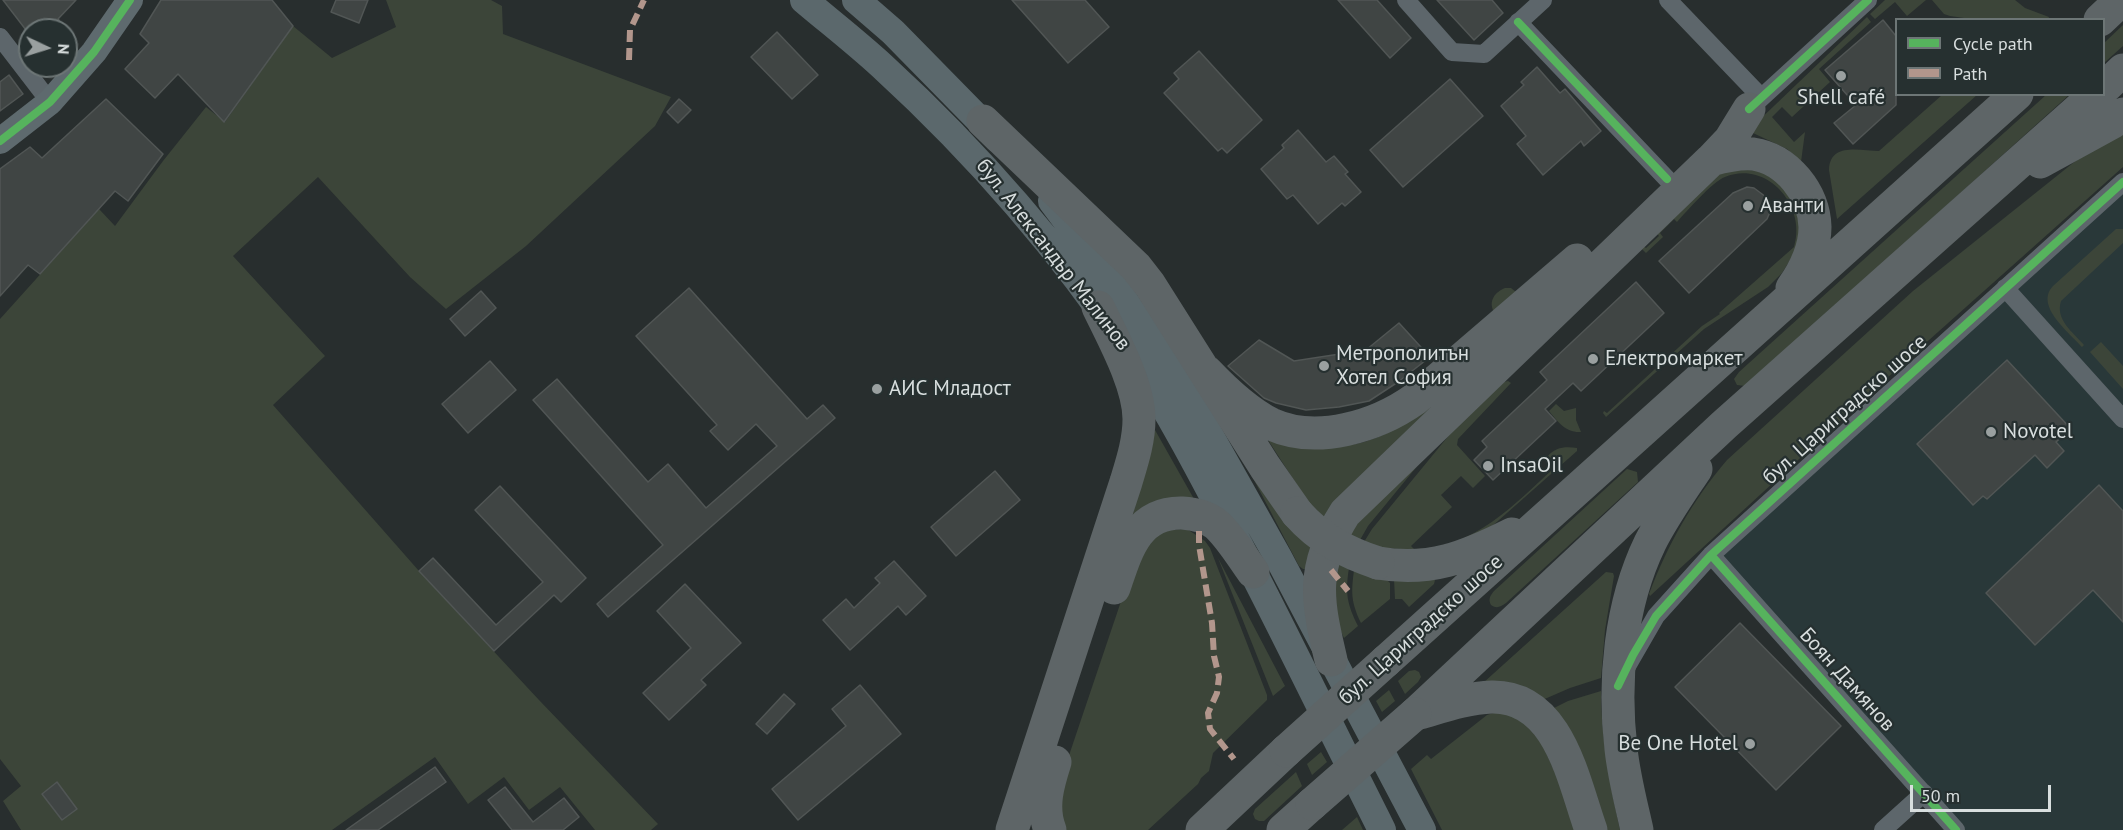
<!DOCTYPE html>
<html>
<head>
<meta charset="utf-8">
<style>
  body { margin:0 }
  #map { position:relative; width:2123px; height:830px; overflow:hidden; background:#282e2e; font-family:"PT Sans",sans-serif }
  canvas { display:block }
  .legend { position:absolute; left:1895px; top:18px; width:210px; height:78px; box-sizing:border-box; background:#263030; border:2px solid #6d7676; margin:0; padding:8px 10px; list-style:none; font-size:18px; color:#d8dede }
  .legend li { display:flex; align-items:center; gap:12px; height:30px }
  .legend b { width:30px; border:2px solid #6d7676 }
  .north { position:absolute; left:18px; top:18px; width:60px; height:60px; box-sizing:border-box; background:#263030; border:2px solid #6d7676; border-radius:50%; rotate:94deg; font-size:16px; font-weight:700; line-height:24px; text-align:center; color:#d8dede }
  .north::after { content:''; display:block; margin:auto; width:21px; height:27px; background:#9aa0a0; clip-path:polygon(50% 0,100% 100%,50% 72%,0 100%) }
  .scale { position:absolute; left:1910px; top:785px; width:141px; height:27px; box-sizing:border-box; border:3px solid #d8dede; border-top:0; padding-left:8px; font-size:18px; line-height:21px; white-space:nowrap; color:#d8dede; -webkit-text-stroke:4px #263030; paint-order:stroke }
</style>
</head>
<body>
<div id="map">
<canvas width="2123" height="830"></canvas>
<ul class="legend">
<li><b style="height:8px;background:#56b35d"></b>Cycle path</li>
<li><b style="height:8px;background:#b2968c"></b>Path</li>
</ul>
<div class="north">N</div>
<div class="scale">50 m</div>
</div>
<script>
const g = document.querySelector('canvas').getContext('2d');
g.lineJoin = 'round';
function fillPath(path, color) { g.fillStyle = color; g.fill(path, 'evenodd'); }
function trace(path, color, width, dash) { g.strokeStyle = color; g.lineWidth = width; g.lineCap = dash ? 'butt' : 'round'; g.setLineDash(dash || []); g.stroke(path); }
function write(font, color, halo, rows, align = 'center') {
  g.font = font + ' "PT Sans",sans-serif'; g.lineWidth = 4.5; g.setLineDash([]); g.textBaseline = 'middle'; g.strokeStyle = halo; g.fillStyle = color; for (const [text, x, y, turn = 0] of rows) {
    g.save(); g.translate(x, y); g.rotate((+turn || 0) * Math.PI / 180); g.textAlign = isNaN(turn) ? turn : align; if (halo) g.strokeText(text, 0, 0); g.fillText(text, 0, 0); g.restore();
  }
}
const built = new Path2D(`
  M 2123,182 L 2123,830 L 1957,830 L 1711,555 Z`);
const green = new Path2D(`
  M 386,0 L 491,0 L 502,6 L 503,34 L 671,97 L 655,126 L 526,246 L 446,309 L 410,277 L 318,177 L 233,256 L 325,356 L 273,405 L 419,571 L 539,700 L 658,824 L 651,830 L 595,830 L 560,787 L 529,810 L 504,777 L 468,804 L 435,757 L 332,830 L 21,830 L 3,801 L 21,786 L 0,759 L 0,319 L 99,209 L 115,226 L 163,161 L 206,107 L 225,122 L 293,26 L 332,58 L 396,27 Z
  M 1885,0 L 1926,0 L 1907,16 L 1895,2 L 1875,19 L 1870,14 Z
  M 1932,0 L 2015,0 L 2025,8 L 2049,17 L 2048,20 L 1978,20 L 1950,16 L 1944,14 Z
  M 1867,17 L 1871,22 L 1819,69 L 1830,82 L 1792,117 L 1782,107 L 1772,117 L 1794,142 L 1805,132 L 1801,162 L 1787,149 L 1753,133 L 1752,127 Z
  M 2123,25 L 2123,46 L 2104,63 L 2104,43 Z
  M 1942,95 L 1977,95 L 1837,219 L 1829,170 C 1830,142 1860,151 1879,151 Z
  M 2046,95 L 2069,95 L 1761,373 L 1745,386 L 1737,385 L 1734,379 L 1739,372 Z
  M 2123,123 L 2123,167 L 1910,357 L 1650,596 L 1649,594 C 1668,544 1692,501 1727,460 L 1913,291 Z
  M 1736,168 L 1765,172 L 1781,184 L 1800,212 L 1800,244 L 1782,273 L 1768,287 L 1704,329 L 1606,417 L 1603,413 L 1604,411 L 1607,413 L 1702,326 L 1720,314 L 1719,313 L 1794,247 C 1807,206 1767,160 1725,177 C 1713,181 1687,211 1677,222 L 1674,219 L 1660,233 L 1663,237 L 1646,253 L 1640,247 L 1642,245 L 1646,248 L 1659,236 L 1655,231 L 1720,172 Z
  M 2116,229 L 2123,229 L 2123,243 L 2061,301 C 2055,320 2073,332 2084,345 L 2082,347 C 2070,333 2034,306 2053,286 Z
  M 1505,288 L 1511,288 L 1516,292 L 1494,312 C 1488,301 1495,292 1505,288 Z
  M 2101,342 L 2123,366 L 2123,389 L 2090,352 Z
  M 1508,381 L 1511,383 L 1458,439 L 1457,445 L 1485,476 L 1473,488 L 1461,476 L 1441,495 L 1452,507 L 1411,546 L 1414,549 C 1474,549 1515,504 1556,466 L 1548,456 C 1555,447 1566,446 1577,448 L 1577,451 L 1490,528 L 1435,551 L 1384,548 L 1364,542 L 1372,529 L 1455,428 L 1504,382 Z
  M 1430,404 L 1435,410 L 1325,518 L 1308,502 L 1268,440 C 1290,442 1321,448 1342,446 C 1376,443 1404,426 1430,404 Z
  M 1556,404 L 1564,411 L 1576,408 L 1576,420 L 1581,432 C 1566,433 1558,422 1549,411 Z
  M 1155,430 L 1194,499 L 1131,523 L 1148,442 Z
  M 1442,436 L 1368,526 L 1360,540 L 1347,534 Z
  M 1627,469 L 1637,472 L 1638,482 L 1506,603 C 1500,607 1497,609 1491,605 C 1488,599 1490,596 1494,591 Z
  M 1253,478 L 1314,549 L 1307,569 L 1303,569 L 1299,566 Z
  M 1187,529 L 1205,541 L 1210,548 L 1267,695 L 1267,700 L 1213,753 L 1209,771 L 1201,778 L 1198,784 L 1148,830 L 1061,830 L 1060,782 L 1140,545 L 1156,530 Z
  M 1218,558 L 1285,686 L 1273,696 Z
  M 1336,563 L 1349,568 C 1345,593 1347,604 1358,626 L 1344,638 C 1332,614 1335,589 1336,563 Z
  M 1354,570 L 1386,579 L 1390,583 L 1390,599 L 1361,623 C 1351,602 1351,593 1354,570 Z
  M 1606,572 L 1613,573 L 1614,576 L 1605,630 L 1601,678 L 1570,688 L 1540,701 L 1483,683 Z
  M 1394,579 L 1435,580 L 1434,584 L 1409,607 L 1402,599 L 1395,599 Z
  M 1415,670 L 1419,672 L 1421,677 L 1418,682 L 1405,694 L 1398,681 L 1409,671 Z
  M 1389,690 L 1395,701 L 1382,712 L 1376,701 Z
  M 1601,691 C 1601,739 1610,784 1620,830 L 1604,830 L 1550,710 L 1568,701 Z
  M 1496,712 L 1512,714 L 1534,726 L 1581,830 L 1442,830 L 1411,769 L 1427,755 L 1431,759 L 1487,715 Z
  M 1321,752 L 1327,762 L 1312,775 L 1307,764 Z
  M 1296,772 L 1302,786 L 1264,821 L 1259,821 L 1255,819 L 1253,814 L 1255,809 Z
  M 1357,817 L 1363,830 L 1342,830 Z`);
const building = new Path2D(`
  M 3,0 L 76,0 L 58,19 L 66,30 L 26,30 Z
  M 161,0 L 272,0 L 293,26 L 224,122 L 178,74 L 155,98 L 125,69 L 149,43 L 140,34 Z
  M 336,0 L 368,0 L 359,23 L 331,12 Z
  M 1012,0 L 1085,0 L 1109,27 L 1068,63 Z
  M 1338,0 L 1377,0 L 1411,38 L 1390,58 Z
  M 1437,0 L 1492,0 L 1503,13 L 1474,40 Z
  M 1883,20 L 1896,36 L 1896,105 L 1853,144 L 1834,123 L 1856,105 L 1825,70 Z
  M 777,32 L 818,75 L 792,99 L 751,57 Z
  M 1199,51 L 1262,120 L 1227,153 L 1222,148 L 1218,151 L 1164,93 L 1179,79 L 1174,73 Z
  M 1537,67 L 1560,93 L 1565,89 L 1601,131 L 1584,146 L 1581,141 L 1543,175 L 1517,144 L 1526,136 L 1501,106 L 1524,85 L 1521,82 Z
  M 9,75 L 23,94 L 0,111 L 0,82 Z
  M 1450,79 L 1483,116 L 1403,187 L 1370,150 Z
  M 106,99 L 163,154 L 128,201 L 115,191 L 40,274 L 28,265 L 0,296 L 0,169 L 30,147 L 42,158 Z
  M 679,99 L 691,110 L 678,123 L 667,112 Z
  M 1298,130 L 1326,162 L 1334,156 L 1348,172 L 1345,174 L 1361,192 L 1345,206 L 1342,203 L 1318,224 L 1293,195 L 1287,199 L 1261,169 L 1284,148 L 1282,145 Z
  M 1747,187 L 1754,188 L 1766,197 L 1770,212 L 1767,219 L 1689,293 L 1659,261 L 1733,193 Z
  M 1636,282 L 1664,313 L 1581,391 L 1573,383 L 1545,409 L 1556,421 L 1493,480 L 1474,460 L 1487,447 L 1482,441 L 1547,380 L 1540,372 Z
  M 689,288 L 807,419 L 823,405 L 835,418 L 608,617 L 597,604 L 663,545 L 533,400 L 557,379 L 648,482 L 668,464 L 706,508 L 777,446 L 756,424 L 728,450 L 710,431 L 717,425 L 636,336 Z
  M 481,291 L 496,308 L 465,336 L 450,319 Z
  M 1399,323 L 1430,357 L 1398,382 L 1369,401 L 1339,407 L 1306,410 L 1276,403 L 1264,398 L 1228,366 L 1259,340 L 1294,361 L 1366,350 Z
  M 2007,360 L 2071,429 L 2056,442 L 2064,451 L 2047,468 L 2035,455 L 1987,499 L 1983,496 L 1973,505 L 1917,444 Z
  M 490,361 L 516,390 L 468,433 L 442,404 Z
  M 995,471 L 1020,500 L 956,556 L 931,527 Z
  M 2099,485 L 2123,511 L 2123,622 L 2093,590 L 2035,645 L 1986,593 Z
  M 500,486 L 586,578 L 561,602 L 554,595 L 494,651 L 419,571 L 433,558 L 496,625 L 543,582 L 475,510 Z
  M 894,561 L 926,596 L 906,615 L 898,606 L 850,650 L 823,620 L 846,599 L 854,608 L 880,583 L 875,578 Z
  M 685,584 L 741,643 L 701,680 L 706,685 L 669,720 L 643,693 L 691,648 L 657,611 Z
  M 1740,623 L 1841,726 L 1776,790 L 1675,687 Z
  M 860,685 L 901,734 L 798,820 L 772,789 L 846,726 L 832,709 Z
  M 784,694 L 795,704 L 767,734 L 756,724 Z
  M 435,767 L 446,782 L 378,830 L 346,830 Z
  M 57,782 L 77,809 L 62,820 L 42,794 Z
  M 505,787 L 533,822 L 564,798 L 579,817 L 563,830 L 512,830 L 488,800 Z`);
const street = new Path2D(`
  M 1406,0 L 1452,52 L 1484,54 L 1543,0
  M 1668,0 L 1761,97
  M 1518,22 L 1667,179
  M 0,37 L 50,102
  M 1749,109 L 1868,0
  M 2005,288 L 2123,419
  M 1711,555 L 1956,830
  M 1626,668 L 1656,616 L 1711,555 L 2123,182
  M 1883,830 L 1924,793`);
const secondary = new Path2D(`
  M 0,141 L 50,102 L 94,52 L 130,0`);
const primary = new Path2D(`
  M 804,0 C 830,22 857,43 882,66 C 977,153 1062,251 1133,357 C 1173,417 1206,482 1239,545 C 1288,639 1334,735 1382,830
  M 856,0 L 893,32 L 998,139
  M 1052,201 L 1103,269 L 1182,386 L 1278,557 L 1422,830`);
const highway = new Path2D(`
  M 2100,20 L 2121,0
  M 2104,88 L 2123,70
  M 983,121 L 1136,267 L 1150,285 L 1265,467 L 1297,513
  M 1711,160 C 1725,156 1739,153 1753,154 C 1787,159 1814,193 1815,227 C 1815,249 1804,271 1792,288
  M 2040,162 L 2113,122 L 2123,114
  M 1207,372 C 1226,392 1246,411 1271,424 C 1317,445 1377,426 1415,399 L 1577,260
  M 1378,563 C 1430,572 1466,557 1512,534
  M 1114,588 C 1126,553 1136,512 1182,513 C 1195,514 1207,516 1217,525 C 1231,538 1242,557 1253,572
  M 1331,660 C 1317,601 1310,568 1345,513 L 1711,160 L 1730,140 L 1749,109
  M 1386,661 L 2017,94
  M 1420,713 C 1444,706 1467,698 1492,697 C 1559,696 1573,780 1591,830
  M 1415,714 L 1724,425 L 2096,94
  M 1012,830 L 1126,482 C 1132,462 1139,441 1139,419 C 1139,385 1113,338 1098,307
  M 1050,830 C 1041,807 1048,784 1055,762
  M 1202,830 L 1286,751
  M 1283,830 L 1312,804
  M 1637,830 C 1631,803 1624,777 1621,749 C 1613,682 1620,605 1650,543 C 1663,517 1680,493 1696,469`);
const highwayBridge = new Path2D(`
  M 1297,513 C 1320,539 1345,552 1378,563
  M 1286,751 L 1386,661
  M 1312,804 L 1415,714`);
const quiet = new Path2D(`
  M 629,60 L 630,30 L 644,0
  M 1199,531 L 1199,545 L 1212,623 L 1214,656 L 1219,677 L 1217,693 L 1208,713 L 1210,729 L 1234,759
  M 1331,570 L 1348,591`);
const cycleway = new Path2D(`
  M 1518,22 L 1667,179
  M 1749,109 L 1868,0
  M 0,141 L 50,102 L 94,52 L 130,0
  M 1711,555 L 1956,830
  M 1618,686 L 1633,655 L 1656,616 L 1711,555 L 2123,182`);
const markers = [
  [1841,76,6,"#9aa0a0"],
  [1748,206,6,"#9aa0a0"],
  [1593,359,6,"#9aa0a0"],
  [1324,366,6,"#9aa0a0"],
  [877,389,6,"#9aa0a0"],
  [1991,432,6,"#9aa0a0"],
  [1488,466,6,"#9aa0a0"],
  [1750,744,6,"#9aa0a0"]
];
const poiNames = [
  ["Shell café",1841,98,"center"],
  ["Аванти",1760,206],
  ["Метрополитън",1336,354],
  ["Хотел София",1336,378],
  ["Електромаркет",1605,359],
  ["АИС Младост",889,389],
  ["Novotel",2003,432],
  ["InsaOil",1500,466],
  ["Be One Hotel",1738,744,"right"]
];
const streetNames = [
  ["бул. Александър Малинов",1053,255,52],
  ["бул. Цариградско шосе",1845,410,-42],
  ["бул. Цариградско шосе",1421,630,-42],
  ["Боян Дамянов",1847,680,48]
];
fillPath(built, '#293839');
fillPath(green, '#3c4539');
fillPath(building, '#404544');
trace(building, '#515655', 1.5);
trace(street, '#5d666b', 18);
trace(secondary, '#5e6a6e', 26);
trace(primary, '#5b686c', 28);
trace(highway, '#5e6567', 33);
trace(highwayBridge, '#5e6567', 33);
trace(quiet, '#b2968c', 6, [12, 6]);
trace(cycleway, '#56b35d', 8);
for (const [x, y, r, color] of markers) { const dot = new Path2D(); dot.arc(x, y, r, 0, 2 * Math.PI); g.fillStyle = color; g.fill(dot); trace(dot, '#263030', 2); }
write('21px', '#d8dede', '#263030', poiNames, 'left');
write('21px', '#d8dede', '#263030', streetNames);
</script>
</body>
</html>
